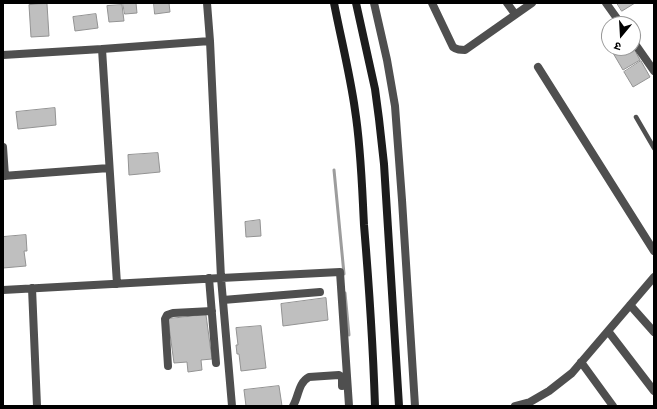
<!DOCTYPE html>
<html>
<head>
<meta charset="utf-8">
<style>
  body { margin:0 }
  #map { position:relative; width:657px; height:409px; overflow:hidden; background:#fff; font-family:Cabin,"Noto Sans Devanagari",sans-serif }
  canvas { display:block }
  .frame { position:absolute; inset:0; border:4px solid #000; pointer-events:none }
  .north { position:absolute; left:601px; top:16px; width:40px; height:40px; box-sizing:border-box; background:#fff; border:1px solid #999; border-radius:50%; rotate:198deg; font-size:11px; font-weight:700; line-height:16px; text-align:center; color:#000 }
  .north::after { content:''; display:block; margin:auto; width:14px; height:18px; background:#000; clip-path:polygon(50% 0,100% 100%,50% 72%,0 100%) }
</style>
</head>
<body>
<div id="map">
<canvas width="657" height="409"></canvas>
<div class="frame"></div>
<div class="north">उ</div>
</div>
<script>
const g = document.querySelector('canvas').getContext('2d');
g.lineJoin = 'round';
function trace(path, color, width, dash) { g.strokeStyle = color; g.lineWidth = width; g.lineCap = dash ? 'butt' : 'round'; g.setLineDash(dash || []); g.stroke(path); }
function fillPath(path, color) { g.fillStyle = color; g.fill(path, 'evenodd'); }
const stream = new Path2D(`
  M 334,170 L 344,274
  M 345,293 L 349,335`);
const building = new Path2D(`
  M 123,3 L 136,3 L 137,13 L 125,14 Z
  M 154,3 L 169,3 L 170,12 L 155,14 Z
  M 617,3 L 635,3 L 622,11 Z
  M 47,4 L 49,36 L 31,37 L 29,5 Z
  M 122,5 L 124,21 L 109,22 L 107,6 Z
  M 96,14 L 98,28 L 75,31 L 73,17 Z
  M 633,47 L 640,60 L 623,70 L 613,53 L 621,48 Z
  M 641,61 L 650,77 L 633,87 L 624,72 Z
  M 55,108 L 56,125 L 18,129 L 16,112 Z
  M 158,153 L 160,172 L 129,175 L 128,155 Z
  M 260,220 L 261,236 L 246,237 L 245,222 Z
  M 26,235 L 27,251 L 24,251 L 26,266 L 3,268 L 3,237 Z
  M 326,298 L 328,320 L 283,326 L 281,304 Z
  M 206,315 L 212,359 L 201,360 L 202,370 L 188,372 L 187,362 L 174,363 L 168,319 Z
  M 261,326 L 266,368 L 241,371 L 239,354 L 237,354 L 236,345 L 238,345 L 236,328 Z
  M 279,386 L 282,406 L 246,406 L 244,390 Z`);
const lane = new Path2D(`
  M 636,117 L 654,148`);
const street = new Path2D(`
  M 207,3 L 210,41 L 221,278 L 232,406
  M 374,3 L 387,60 L 395,106 L 402,200 L 415,406
  M 432,3 L 453,47 C 457,50 460,50 465,50 L 532,3
  M 507,3 L 515,14
  M 606,3 L 621,24
  M 633,41 L 654,71
  M 102,49 L 117,284
  M 3,55 L 102,49 L 210,41
  M 538,67 L 654,251
  M 3,147 L 5,176
  M 3,176 L 109,168
  M 209,278 L 216,363
  M 32,288 L 37,406
  M 3,290 L 221,278 L 340,272 L 349,406
  M 223,300 L 320,292
  M 630,305 L 654,332
  M 608,331 L 654,391
  M 581,362 L 613,406
  M 168,366 L 165,319 L 167,315 L 173,313 L 212,311
  M 293,406 C 299,396 298,383 309,377 L 339,375 L 342,377 L 342,386
  M 515,406 L 530,402 L 549,391 L 572,373 L 654,277`);
const secondary = new Path2D(`
  M 334,3 C 341,39 350,74 355,110 C 361,148 362,187 364,225 C 369,285 373,346 375,406
  M 356,3 L 375,89 L 379,119 L 384,164 L 399,406`);
trace(stream, '#9d9d9d', 3);
fillPath(building, '#bfbfbf');
trace(building, '#939393', 1);
trace(lane, '#4f4f4f', 4.5);
trace(street, '#4f4f4f', 8);
trace(secondary, '#1c1c1c', 8);
</script>
</body>
</html>
